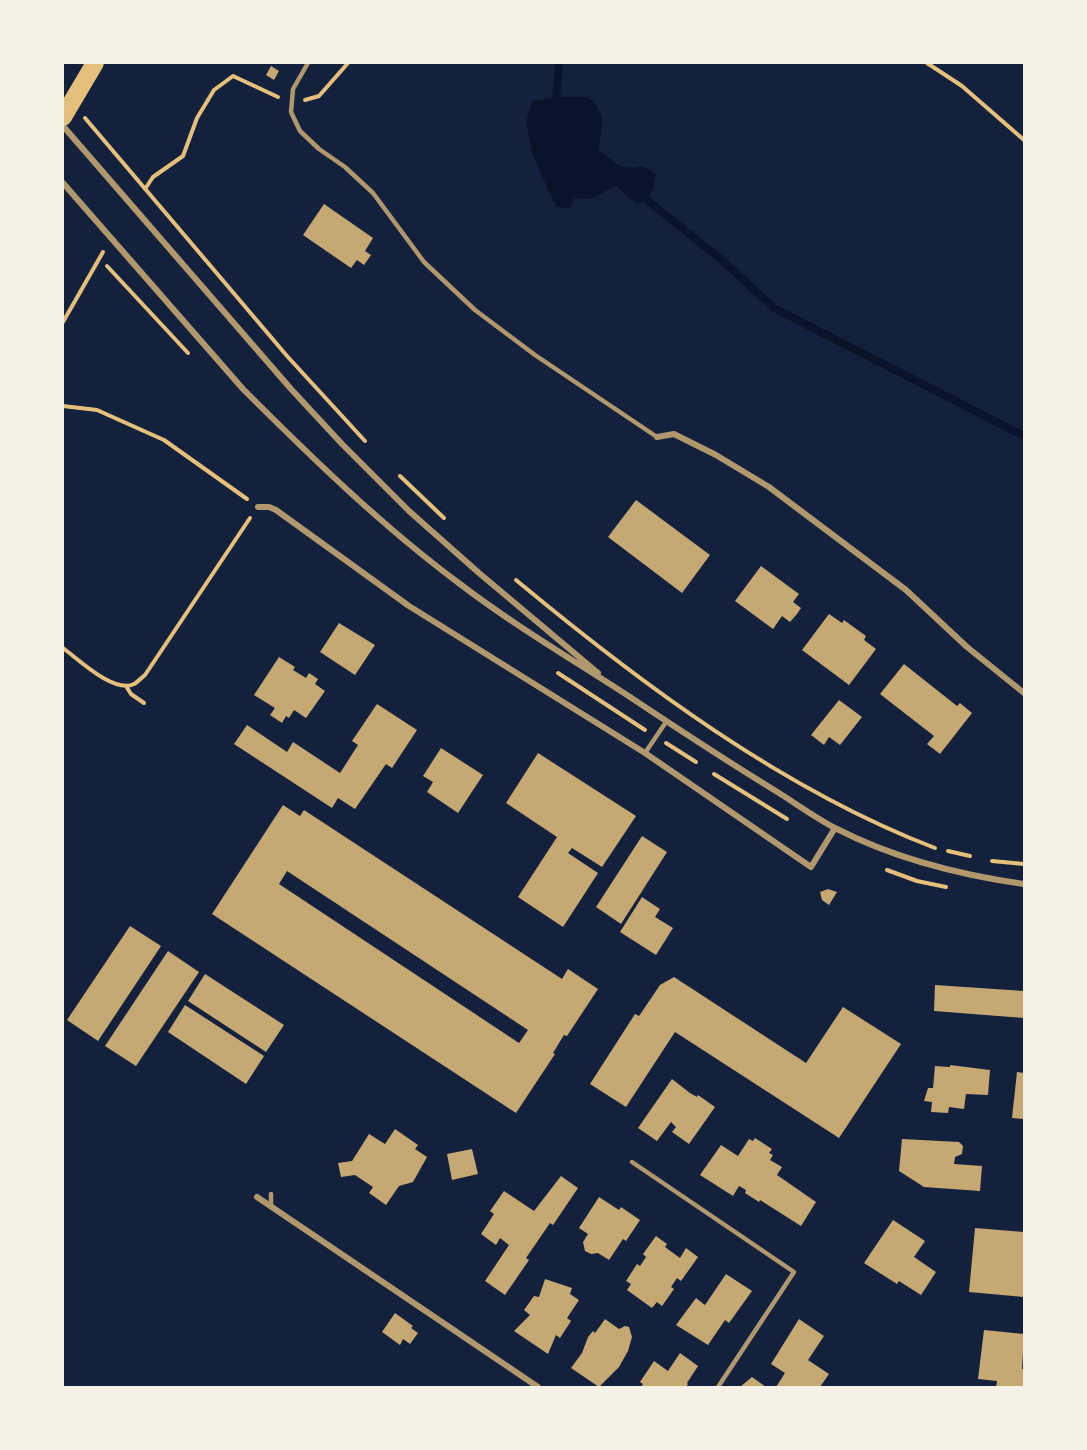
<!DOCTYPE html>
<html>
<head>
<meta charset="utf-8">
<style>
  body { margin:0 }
  #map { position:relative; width:1087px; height:1450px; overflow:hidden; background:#14213d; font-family:Jost,sans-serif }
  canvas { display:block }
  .frame { position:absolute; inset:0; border:64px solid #f6f1e7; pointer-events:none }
</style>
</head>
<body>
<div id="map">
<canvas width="1087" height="1450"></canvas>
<div class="frame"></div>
</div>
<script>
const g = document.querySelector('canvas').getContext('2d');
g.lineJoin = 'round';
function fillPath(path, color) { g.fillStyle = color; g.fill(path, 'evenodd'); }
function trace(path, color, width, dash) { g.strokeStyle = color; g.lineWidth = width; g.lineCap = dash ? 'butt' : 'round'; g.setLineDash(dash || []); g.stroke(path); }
const water = new Path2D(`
  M 556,97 L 588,97 C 610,118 600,124 599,150 L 619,166 L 631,168 L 643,166 L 656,174 L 654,185 L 647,200 L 637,203 L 627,197 L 616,185 L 592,199 L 575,198 L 569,208 L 556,207 L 532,153 L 526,122 L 533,101 Z`);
const stream = new Path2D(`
  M 556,97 L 559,63
  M 647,200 L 723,261 L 774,308 L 1024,436`);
const building = new Path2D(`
  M 271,66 L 279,71 L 274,80 L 266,75 Z
  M 324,204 L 373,238 L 365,251 L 371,255 L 364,265 L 357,260 L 351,268 L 303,235 Z
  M 636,500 L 710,555 L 682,593 L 608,537 Z
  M 761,566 L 799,594 L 793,602 L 801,608 L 797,614 L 790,622 L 782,616 L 773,629 L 735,601 Z
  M 829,614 L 842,623 L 844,620 L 866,636 L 864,640 L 876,649 L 849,685 L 802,650 Z
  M 339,623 L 375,645 L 355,675 L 320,652 Z
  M 279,657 L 295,667 L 293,670 L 306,678 L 309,673 L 318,679 L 315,684 L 325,691 L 306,718 L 294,710 L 289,718 L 286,716 L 282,723 L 270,715 L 275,708 L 254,695 Z
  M 904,664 L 957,706 L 960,703 L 972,713 L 940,754 L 927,744 L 934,736 L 880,694 Z
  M 839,700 L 862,717 L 840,745 L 829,737 L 824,745 L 811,735 Z
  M 377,704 L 417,730 L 392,768 L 386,764 L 355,809 L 338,798 L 332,808 L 234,744 L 247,725 L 287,752 L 293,742 L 340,773 L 358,745 L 352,741 Z
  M 441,748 L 483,775 L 458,813 L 427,792 L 433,782 L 423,776 Z
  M 538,753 L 636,816 L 602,867 L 572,848 L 568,853 L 598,873 L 563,927 L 518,897 L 557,837 L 506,803 Z
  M 283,805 L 300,816 L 304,810 L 562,979 L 568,969 L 598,989 L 567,1036 L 564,1035 L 553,1053 L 555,1054 L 516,1113 L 212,914 ZM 287,871 L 528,1030 L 519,1043 L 279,884 Z
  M 642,836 L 667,852 L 621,924 L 596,907 Z
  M 828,889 L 837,892 L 829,905 L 822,900 L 820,892 Z
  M 642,897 L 660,909 L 655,917 L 673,928 L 656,955 L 620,932 Z
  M 130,926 L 161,946 L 98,1041 L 67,1020 Z
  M 168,951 L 199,972 L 136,1066 L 105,1046 Z
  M 205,974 L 284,1025 L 266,1052 L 188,1001 Z
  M 674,977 L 806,1063 L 843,1007 L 901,1044 L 839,1138 L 675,1032 L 626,1107 L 590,1084 L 635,1014 L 639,1016 L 660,985 Z
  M 935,985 L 1024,991 L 1024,1018 L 934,1011 Z
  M 185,1005 L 264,1056 L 246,1084 L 168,1032 Z
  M 950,1065 L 990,1070 L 988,1095 L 966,1094 L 964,1109 L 949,1107 L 948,1113 L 931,1112 L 932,1102 L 924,1101 L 928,1088 L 933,1088 L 935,1066 L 950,1067 Z
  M 1017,1072 L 1024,1073 L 1024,1119 L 1012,1118 Z
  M 672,1079 L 690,1093 L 697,1097 L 698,1095 L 715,1107 L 689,1144 L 672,1132 L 676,1127 L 671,1122 L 657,1141 L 638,1128 Z
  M 395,1129 L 418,1145 L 415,1149 L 427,1157 L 413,1182 L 399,1186 L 386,1205 L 369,1193 L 373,1187 L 355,1175 L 341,1177 L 338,1163 L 352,1161 L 369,1134 L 385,1144 Z
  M 755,1138 L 772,1149 L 769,1153 L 773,1155 L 770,1160 L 782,1167 L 777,1175 L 816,1202 L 801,1226 L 760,1200 L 759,1202 L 745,1193 L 746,1190 L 739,1186 L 733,1196 L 700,1175 L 721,1145 L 738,1156 L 749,1139 L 753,1141 Z
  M 902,1139 L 959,1142 L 963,1146 L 962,1154 L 955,1157 L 954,1164 L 982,1166 L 980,1191 L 924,1187 L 899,1171 Z
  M 472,1149 L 478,1174 L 452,1180 L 447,1154 Z
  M 561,1176 L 578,1188 L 553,1225 L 550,1223 L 526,1258 L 529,1260 L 505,1295 L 485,1281 L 509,1245 L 500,1238 L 496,1245 L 481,1234 L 494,1214 L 490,1211 L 504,1191 L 534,1211 Z
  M 599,1197 L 619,1210 L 621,1207 L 640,1220 L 626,1241 L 623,1239 L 609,1260 L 598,1253 L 591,1254 L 585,1251 L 583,1242 L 588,1234 L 579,1228 Z
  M 893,1220 L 925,1241 L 914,1257 L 936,1272 L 921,1295 L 899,1281 L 897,1284 L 864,1263 Z
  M 975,1228 L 1024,1232 L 1024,1297 L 969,1292 Z
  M 656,1236 L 667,1244 L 665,1247 L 680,1258 L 686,1248 L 698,1257 L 681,1281 L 677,1278 L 671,1287 L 674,1289 L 662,1306 L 657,1302 L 652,1308 L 627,1290 L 631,1284 L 626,1281 L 637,1264 L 640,1266 L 646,1257 L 643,1254 Z
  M 726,1274 L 752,1291 L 729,1323 L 725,1320 L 708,1345 L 676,1325 L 696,1298 L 705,1305 Z
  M 545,1279 L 572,1288 L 570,1294 L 579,1300 L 567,1318 L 571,1321 L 560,1338 L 556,1335 L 548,1354 L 514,1331 L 530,1315 L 524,1310 L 534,1296 L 539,1297 Z
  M 395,1313 L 413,1326 L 411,1328 L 418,1333 L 410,1344 L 403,1339 L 400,1345 L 382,1332 Z
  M 605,1319 L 619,1329 L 625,1326 L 629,1327 L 632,1337 L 628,1351 L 619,1367 L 599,1387 L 571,1368 L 582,1353 L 588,1337 L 593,1331 L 595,1333 Z
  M 799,1319 L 824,1336 L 808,1360 L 829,1374 L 820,1387 L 776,1387 L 785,1373 L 771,1364 Z
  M 984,1330 L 1024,1334 L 1022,1369 L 1024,1369 L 1024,1387 L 996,1387 L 997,1381 L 978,1379 Z
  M 680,1353 L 698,1366 L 687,1383 L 688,1384 L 686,1387 L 641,1387 L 643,1384 L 640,1382 L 654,1361 L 668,1371 Z
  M 752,1377 L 766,1387 L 740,1387 Z`);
const path = new Path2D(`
  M 927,63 L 962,86 L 1024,140
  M 305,100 L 319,96 L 348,63
  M 85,118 L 287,356 L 365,441
  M 145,189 L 153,177 L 183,156 L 197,118 L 214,90 L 233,76 L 278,97
  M 107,266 L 188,353
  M 63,322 L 103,252
  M 63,406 L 97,410 L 164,440 L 247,499
  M 400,476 L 444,518
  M 516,580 C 640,683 783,790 935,848
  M 63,648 C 78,659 114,694 134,684 C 138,682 142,677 145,675 L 250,518
  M 558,673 L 645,730
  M 126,686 L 131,694 L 144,703
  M 666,743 L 696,762
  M 714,774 L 787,819
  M 948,851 L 970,856
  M 992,861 L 1024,864
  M 887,870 L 917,881 L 946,887`);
const service = new Path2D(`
  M 308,63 L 293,89 L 291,112 L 300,131 L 319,149 L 345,167 L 373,193 L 424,262 L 475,310 L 535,355 L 657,437
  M 645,753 L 666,722
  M 632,1162 L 794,1272 L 718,1387
  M 271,1207 L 271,1194`);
const minor = new Path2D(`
  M 63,126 L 291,389 L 342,444 L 409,511 L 479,573 L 598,673
  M 63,183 L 243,389 C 312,458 382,526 460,584 C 515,626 575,661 633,699 C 681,731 730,763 779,793 C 798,805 816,818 835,828 C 893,858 960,875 1024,884
  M 657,437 L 674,434 L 716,455 L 769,487 L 906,590 L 967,647 L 1024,693
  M 258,507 L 269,507 L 276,510 L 409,606 L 645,753 L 811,867 L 835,828
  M 257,1197 L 538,1387`);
const motorway = new Path2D(`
  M 63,117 L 95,63`);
fillPath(water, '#0b132b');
trace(stream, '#0b132b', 8);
fillPath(building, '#c6a872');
trace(path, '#e5c07b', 4);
trace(service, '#b1986c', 4.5);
trace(minor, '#b1986c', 6);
trace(motorway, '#e5c07b', 18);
</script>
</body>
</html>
